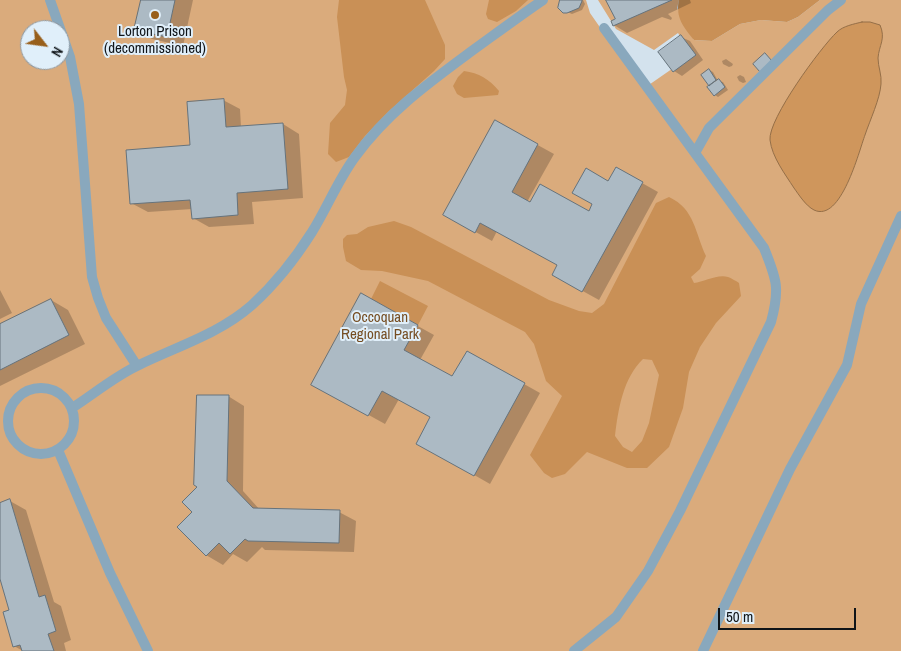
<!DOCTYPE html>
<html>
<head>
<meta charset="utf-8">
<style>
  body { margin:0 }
  #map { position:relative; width:901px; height:651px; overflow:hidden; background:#d3e2ed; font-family:"Archivo Narrow",sans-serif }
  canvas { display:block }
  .north { position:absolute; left:20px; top:20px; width:50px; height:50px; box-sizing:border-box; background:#e0effa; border:1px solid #8c97a0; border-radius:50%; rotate:120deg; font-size:14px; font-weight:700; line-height:20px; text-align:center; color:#0f1418 }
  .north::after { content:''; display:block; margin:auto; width:18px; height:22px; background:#985f1b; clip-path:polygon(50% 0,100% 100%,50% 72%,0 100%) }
  .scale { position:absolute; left:718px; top:608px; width:138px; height:22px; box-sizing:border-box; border:2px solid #0f1418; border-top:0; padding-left:6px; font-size:15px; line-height:18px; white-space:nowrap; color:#0f1418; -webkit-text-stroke:4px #e0effa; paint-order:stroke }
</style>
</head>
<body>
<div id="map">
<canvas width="901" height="651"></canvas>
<div class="north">N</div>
<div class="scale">50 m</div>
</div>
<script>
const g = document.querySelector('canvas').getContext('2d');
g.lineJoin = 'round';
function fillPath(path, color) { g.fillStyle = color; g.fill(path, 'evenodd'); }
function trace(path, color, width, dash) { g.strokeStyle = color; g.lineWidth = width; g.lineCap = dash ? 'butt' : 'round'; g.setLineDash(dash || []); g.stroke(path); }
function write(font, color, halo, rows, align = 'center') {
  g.font = font + ' "Archivo Narrow",sans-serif'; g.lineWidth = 4; g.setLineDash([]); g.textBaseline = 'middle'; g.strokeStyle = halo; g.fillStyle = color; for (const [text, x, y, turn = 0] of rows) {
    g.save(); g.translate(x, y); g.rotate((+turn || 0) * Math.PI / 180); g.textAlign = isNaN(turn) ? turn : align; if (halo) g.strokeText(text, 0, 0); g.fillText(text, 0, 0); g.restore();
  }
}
const green = new Path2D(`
  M 0,0 L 586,0 L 590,13 L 643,89 L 692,55 L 678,33 L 654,50 L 616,29 L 598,0 L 679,0 L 677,8 L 694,40 L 712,41 L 740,24 L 761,20 L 787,22 L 798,17 L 820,0 L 901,0 L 901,651 L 0,651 ZM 30,30 L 60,30 L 60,60 L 30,60 Z`);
const forest = new Path2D(`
  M 339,0 L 425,0 L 445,45 L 445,59 L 434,71 L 388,112 L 365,136 L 349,157 L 336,162 L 328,154 L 330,123 L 345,105 L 347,90 L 344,77 L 337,17 Z
  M 489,0 L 528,0 L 516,11 L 497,22 L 488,19 L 486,14 Z
  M 679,0 L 820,0 L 798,17 L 787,22 L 761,20 L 740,24 L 712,41 L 694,40 C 684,28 675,17 679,0 Z
  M 464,71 C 479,73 489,79 499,91 L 498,95 L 464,98 L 457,94 L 453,86 L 458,77 Z
  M 669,197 C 695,209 695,233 706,256 L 700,269 L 691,277 L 694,283 C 704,282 717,274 728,277 C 731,278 736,281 739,283 L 741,296 L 716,323 L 700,347 L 689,372 L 683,408 L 669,447 L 647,468 L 627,468 L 587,452 L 565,474 L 552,478 L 544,473 L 530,455 L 562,396 L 546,381 L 534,344 L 525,332 L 428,281 L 382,271 L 361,270 L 346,261 L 343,247 L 343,239 L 347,235 L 357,234 L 368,227 L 394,221 L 411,227 L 549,300 L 579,311 L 592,313 L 604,304 L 656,203 ZM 643,359 L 652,360 L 659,375 L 649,423 L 642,441 L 632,452 L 623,447 L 615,436 C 618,410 623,378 643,359 Z
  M 380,281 L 428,306 L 418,325 L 371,299 Z`);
const water = new Path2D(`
  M 862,22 L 870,22 L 880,25 C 886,39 879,45 878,58 C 878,67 882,75 881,84 C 880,99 870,120 865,135 C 859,151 841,223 814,210 C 806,206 799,195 794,188 C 785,174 772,157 770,140 C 768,119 821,47 837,32 C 843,26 854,24 862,22 Z`);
const shadow = new Path2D(`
  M 142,0 L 193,0 L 183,46 L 152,39 L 136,30 Z
  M 562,0 L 583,0 L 585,4 L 582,10 L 572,14 L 565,11 Z
  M 610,0 L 690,0 L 691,3 L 668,14 L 672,18 L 671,20 L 662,17 L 627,33 L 614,25 L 613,22 L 617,20 Z
  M 681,37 L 690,41 L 703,60 L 682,76 L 674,71 Z
  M 726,59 L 733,64 L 732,66 L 729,67 L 723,64 L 722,61 Z
  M 709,70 L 713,72 L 718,81 L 723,82 L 728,90 L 718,97 L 715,95 L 702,75 Z
  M 740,75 L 744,77 L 746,82 L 743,83 L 739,81 L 737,77 Z
  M 223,100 L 240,109 L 241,127 L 283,124 L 299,134 L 303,198 L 252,202 L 254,224 L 209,227 L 193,218 L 192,209 L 148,212 L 131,203 L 191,146 Z
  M 496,122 L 554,154 L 527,202 L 589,212 L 609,182 L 642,183 L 658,192 L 599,300 L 570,284 L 558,265 L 497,231 L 492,241 L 445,215 Z
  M 0,290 L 12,313 L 0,319 Z
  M 362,295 L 434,335 L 420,360 L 453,378 L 524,384 L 540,393 L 490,484 L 434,452 L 432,417 L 399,399 L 385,424 L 329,393 Z
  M 51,300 L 68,310 L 85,344 L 0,386 L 0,326 Z
  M 228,396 L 244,406 L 243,491 L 260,510 L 339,512 L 356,521 L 354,552 L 265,550 L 262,547 L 247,562 L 233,554 L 223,565 L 206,555 L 194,512 L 199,487 Z
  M 10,501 L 26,510 L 54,602 L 61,606 L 71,640 L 64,643 L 66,651 L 23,651 L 14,646 L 11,610 L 0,574 L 0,504 Z`);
const building = new Path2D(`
  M 141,0 L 175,0 L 167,37 L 134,30 Z
  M 560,0 L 582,0 L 582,1 L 579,8 L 567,13 L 563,13 L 558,8 Z
  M 606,0 L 672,0 L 613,26 L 611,21 L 615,19 Z
  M 681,35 L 696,55 L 673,72 L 658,52 Z
  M 765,53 L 772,61 L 760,72 L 753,64 Z
  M 709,69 L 716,80 L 709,86 L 701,75 Z
  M 719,79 L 725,87 L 714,96 L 707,87 Z
  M 224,99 L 226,127 L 283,123 L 288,189 L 237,193 L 238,215 L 192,219 L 190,200 L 130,204 L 126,150 L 190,145 L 187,102 Z
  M 495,120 L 538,144 L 512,192 L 530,202 L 540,184 L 589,211 L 592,204 L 572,193 L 586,168 L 608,181 L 616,167 L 643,182 L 582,292 L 552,275 L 557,265 L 480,223 L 475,233 L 443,215 Z
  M 361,293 L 418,325 L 404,350 L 452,376 L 467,351 L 525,383 L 474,476 L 416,444 L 430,417 L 382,391 L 368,416 L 311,385 Z
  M 51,299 L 69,335 L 0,370 L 0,324 Z
  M 197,395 L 229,395 L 227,481 L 253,508 L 340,510 L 339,543 L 248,541 L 245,539 L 230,554 L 219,543 L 206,556 L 177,527 L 192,512 L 182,502 L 197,487 L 194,485 Z
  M 10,499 L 39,597 L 45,595 L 56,631 L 48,634 L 54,651 L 22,651 L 20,645 L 13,647 L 3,612 L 9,610 L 0,579 L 0,503 Z`);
const service = new Path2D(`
  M 50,0 L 70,57 L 79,104 L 92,277 L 98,298 L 106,318 L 137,366
  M 695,153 L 709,128 L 828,10 L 841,0
  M8 421a33 33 0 1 1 66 0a33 33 0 1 1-66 0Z
  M 72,408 C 94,394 115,376 139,365 C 178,346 219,334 252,305 C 275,284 295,259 312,232 C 327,208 338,180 355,157 C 386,114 427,84 469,53 C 494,35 518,17 543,0
  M 58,450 L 110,573 L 148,651
  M 574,651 L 616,617 L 648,571 L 680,511 L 771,322 C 780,289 777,280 764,248 L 604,28
  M 703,651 L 790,469 L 847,365 L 861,304 L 901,216`);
const markers = [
  [155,15,5,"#985f1b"]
];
const poiNames = [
  ["Lorton Prison",155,32],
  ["(decommissioned)",155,49]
];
const parkNames = [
  ["Occoquan",380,318],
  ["Regional Park",380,335]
];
fillPath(green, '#daab7c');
fillPath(forest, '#c99056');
fillPath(water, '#cf965c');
trace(water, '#956f48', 1);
fillPath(shadow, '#0003');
fillPath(building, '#acbac4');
trace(building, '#66737c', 1);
trace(service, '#89a8bd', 10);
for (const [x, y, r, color] of markers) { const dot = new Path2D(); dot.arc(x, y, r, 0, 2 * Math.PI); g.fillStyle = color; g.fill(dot); trace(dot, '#e0effa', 2); }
write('15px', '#0f1418', '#e0effa', poiNames);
write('15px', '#754d22', '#e0effa', parkNames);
</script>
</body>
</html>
